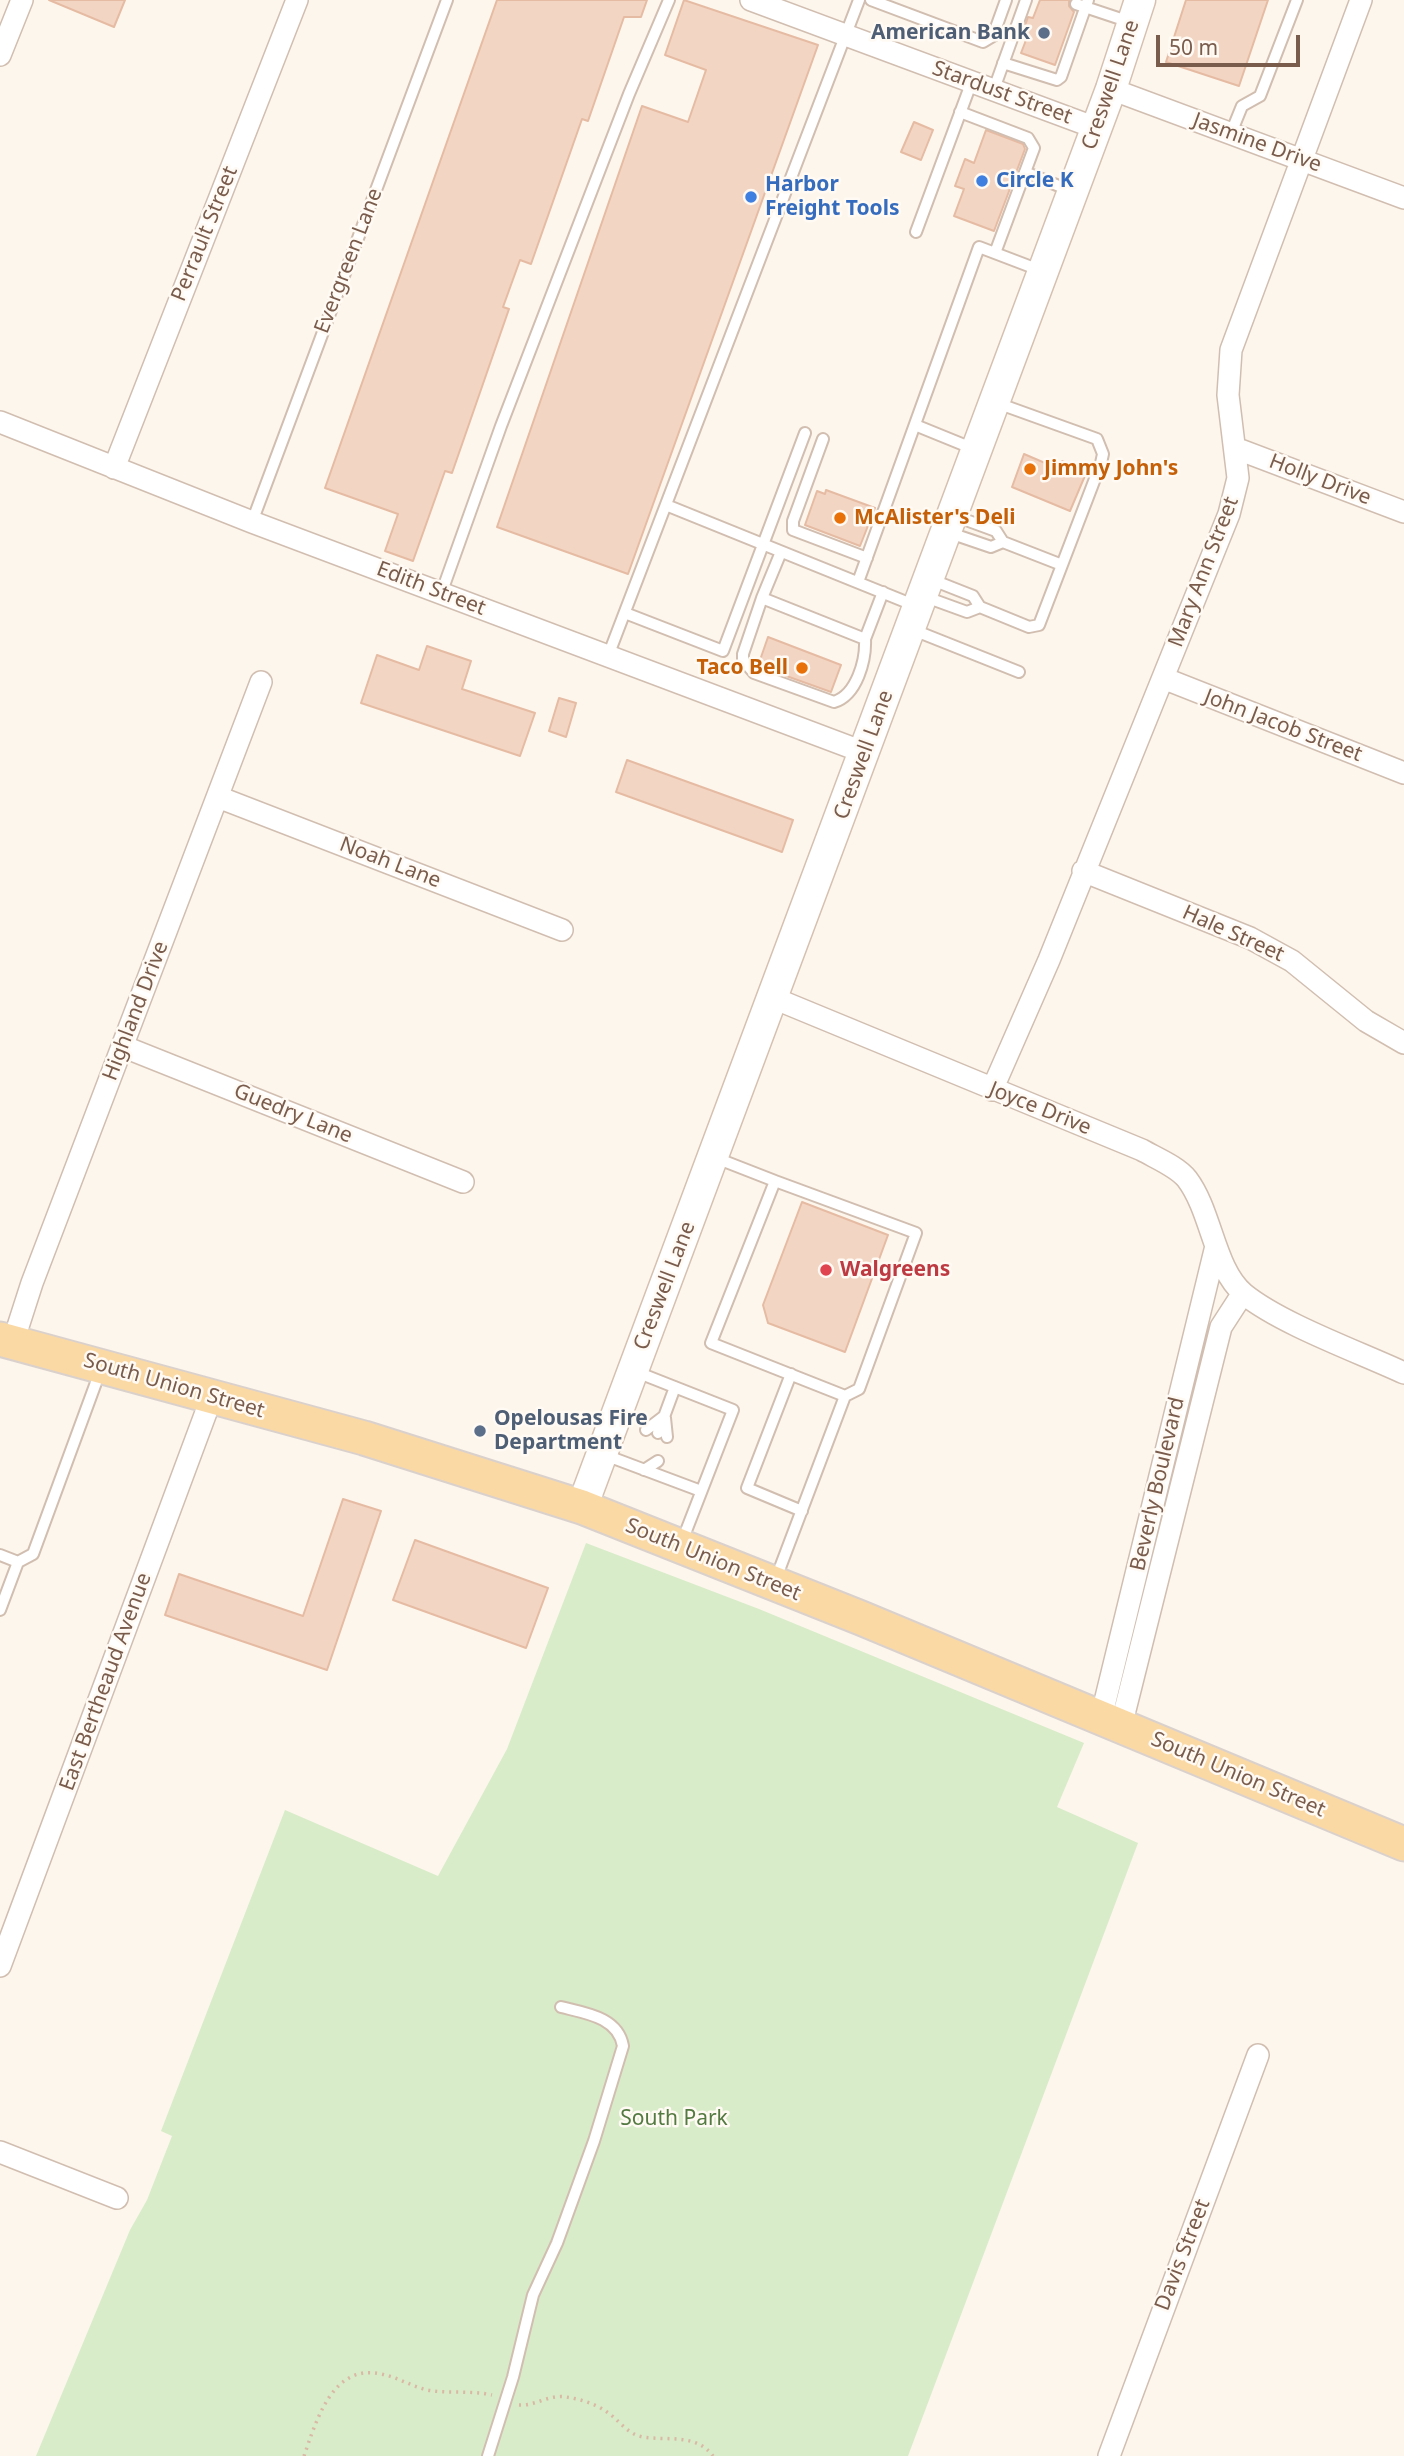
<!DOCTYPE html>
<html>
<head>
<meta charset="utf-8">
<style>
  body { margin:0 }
  #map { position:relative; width:1404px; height:2456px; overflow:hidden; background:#fdf6ec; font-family:"Noto Sans",sans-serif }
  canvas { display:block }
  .scale { position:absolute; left:1156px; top:35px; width:144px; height:32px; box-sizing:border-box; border:4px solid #7a5c4d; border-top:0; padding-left:9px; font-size:21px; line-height:24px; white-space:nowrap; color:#7a5c4d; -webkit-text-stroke:5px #fffaf3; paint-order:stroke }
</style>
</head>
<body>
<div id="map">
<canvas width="1404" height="2456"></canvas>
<div class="scale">50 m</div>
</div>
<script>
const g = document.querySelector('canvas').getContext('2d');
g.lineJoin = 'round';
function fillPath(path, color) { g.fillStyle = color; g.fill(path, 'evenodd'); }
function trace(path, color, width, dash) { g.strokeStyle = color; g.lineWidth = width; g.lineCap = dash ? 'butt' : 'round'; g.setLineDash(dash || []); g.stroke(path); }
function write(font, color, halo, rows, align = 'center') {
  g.font = font + ' "Noto Sans",sans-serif'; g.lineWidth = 5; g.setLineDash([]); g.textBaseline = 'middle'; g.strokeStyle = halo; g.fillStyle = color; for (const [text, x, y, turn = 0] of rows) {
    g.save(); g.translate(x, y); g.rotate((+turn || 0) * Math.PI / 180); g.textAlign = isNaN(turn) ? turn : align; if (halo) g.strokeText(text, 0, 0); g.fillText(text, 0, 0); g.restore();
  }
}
const green = new Path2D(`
  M 586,1543 L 759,1609 L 1084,1743 L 1057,1807 L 1138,1843 L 908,2456 L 36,2456 L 130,2230 L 147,2200 L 172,2136 L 161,2131 L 285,1810 L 438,1876 L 507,1749 Z`);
const building = new Path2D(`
  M 49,0 L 125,0 L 114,27 Z
  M 497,0 L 647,0 L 641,17 L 624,17 L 588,121 L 582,119 L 531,264 L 520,260 L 503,307 L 509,309 L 452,473 L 445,471 L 413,561 L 385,551 L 398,514 L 325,488 Z
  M 684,0 L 818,45 L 628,574 L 497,527 L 642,106 L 688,122 L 706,70 L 665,55 Z
  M 1040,0 L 1069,0 L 1069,6 L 1074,12 L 1055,65 L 1021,53 L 1028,35 L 1022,34 L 1028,17 L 1033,18 Z
  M 1186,0 L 1268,0 L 1239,86 L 1166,62 Z
  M 914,122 L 933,130 L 921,160 L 901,152 Z
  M 986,130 L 1023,144 L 1025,149 L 994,231 L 954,216 L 964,189 L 955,186 L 965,159 L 974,163 Z
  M 1024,454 L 1059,469 L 1062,461 L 1087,471 L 1070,511 L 1012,487 Z
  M 826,490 L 875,508 L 860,546 L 805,525 L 817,491 L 825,494 Z
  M 768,637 L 841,665 L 831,692 L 764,668 L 765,666 L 759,663 Z
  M 427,646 L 471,661 L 462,689 L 535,713 L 520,756 L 361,703 L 377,655 L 419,670 Z
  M 559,698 L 576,703 L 566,737 L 549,731 Z
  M 627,760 L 793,820 L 782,852 L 616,792 Z
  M 802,1202 L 888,1235 L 845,1352 L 768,1323 L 763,1305 Z
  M 343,1499 L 381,1511 L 327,1670 L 165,1615 L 179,1574 L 303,1616 Z
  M 415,1540 L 548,1588 L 526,1648 L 393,1600 Z`);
const path = new Path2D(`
  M 519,2405 C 536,2406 549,2394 566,2397 C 580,2399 596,2404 607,2412 C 619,2420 627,2434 643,2437 C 667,2441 696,2433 713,2456
  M 304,2456 C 316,2422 332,2363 381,2374 C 397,2377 411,2386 427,2390 C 448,2394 470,2390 492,2395`);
const service = new Path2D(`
  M 871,0 L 983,42 L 993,36 L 1006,0
  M 1076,4 L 1130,22
  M 1003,63 L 1057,80 L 1061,77 L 1088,0
  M 994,89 L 1026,0
  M 960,112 L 1028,138 L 1034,148 L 995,253
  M 1231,133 L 1242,106 L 1260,96 L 1297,0
  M 1025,172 L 1071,191
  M 916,232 L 972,81
  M 915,425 L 974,449
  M 823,439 L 793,521 L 793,530 L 867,558
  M 666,505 L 916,606
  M 955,516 L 996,531 L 1003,542 L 1062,565
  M 252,522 L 447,0
  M 947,532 L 991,547 L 1003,542
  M 781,552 L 762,598 L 865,639 L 883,592
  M 930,579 L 973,596 L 980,607 L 1029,627 L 1039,625 L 1101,463 L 1103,454 L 1097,439 L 997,403
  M 858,582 L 979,247 L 1042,271
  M 441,594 L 501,426 L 629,94 L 669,0
  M 923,596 L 967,612 L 980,607
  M 762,598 L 743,654 L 743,660 L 754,673 L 834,702 C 857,695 866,660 865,639
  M 625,613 L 723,651 L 805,433
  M 911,629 L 1019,672
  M 608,656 L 859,0
  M 716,1158 L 775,1181 L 711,1343 L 845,1396 L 775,1581
  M 775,1181 L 916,1233 L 859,1389 L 845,1396
  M 634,1371 L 733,1410 L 681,1544
  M 791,1374 L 747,1488 L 802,1511
  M 665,1418 L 667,1437
  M 646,1430 L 663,1417
  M 658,1433 L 675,1387
  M 605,1455 L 701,1491
  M 644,1470 L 658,1461
  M 0,1555 L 18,1562 L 0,1610
  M 18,1562 L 33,1554 L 101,1369
  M 488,2456 L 513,2377 L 533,2295 L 557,2243 L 594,2141 L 623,2046 C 618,2017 585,2013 561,2007`);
const minor = new Path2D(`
  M 751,0 L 1096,128
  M 0,55 L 22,0
  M 1111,89 L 1404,198
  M 0,422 L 252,522 L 863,752
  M 1235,448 L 1404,512
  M 114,468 L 297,0
  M 1163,678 L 1404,773
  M 218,797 L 562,930
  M 1083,871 L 1250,938 L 1292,961 L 1366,1021 L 1404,1043
  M 771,997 L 1142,1150 C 1156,1158 1178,1167 1187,1179 C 1212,1212 1214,1269 1244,1294 C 1281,1324 1359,1352 1404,1373
  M 122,1046 L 463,1182
  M 992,1090 L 1049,960 L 1229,514 L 1238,478 L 1228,395 L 1231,350 L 1361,0
  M 13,1342 L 32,1283 L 261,682
  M 1101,1718 L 1215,1250
  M 1121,1726 L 1221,1327 L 1243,1293
  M 0,1966 L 211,1399
  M 0,2152 L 117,2198
  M 1109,2456 L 1258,2055`);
const secondary = new Path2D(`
  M 582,1507 L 1111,89 L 1140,0`);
const primary = new Path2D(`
  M 0,1339 L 364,1438 L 582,1507 L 861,1618 L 1404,1844`);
const markers = [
  [1044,33,7,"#5c6f8a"],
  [982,181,7,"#3f7fe0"],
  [751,197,7,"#3f7fe0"],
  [1030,469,7,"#e8710a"],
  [840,518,7,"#e8710a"],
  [802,668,7,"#e8710a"],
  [826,1270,7,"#e0444e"],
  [480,1431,7,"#5c6f8a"]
];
const serviceNames = [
  ["American Bank",1030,33],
  ["Opelousas Fire",494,1419,"left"],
  ["Department",494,1443,"left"]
];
const streetNames = [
  ["Creswell Lane",1111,85,-71],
  ["Stardust Street",1002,93,20],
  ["Jasmine Drive",1257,143,20],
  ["Perrault Street",205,234,-68],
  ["Evergreen Lane",349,261,-69],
  ["Holly Drive",1320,480,21],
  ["Mary Ann Street",1204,572,-69],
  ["Edith Street",431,589,21],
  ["John Jacob Street",1283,726,21],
  ["Creswell Lane",864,755,-70],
  ["Noah Lane",390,863,21],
  ["Hale Street",1233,934,24],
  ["Highland Drive",136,1011,-69],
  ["Joyce Drive",1040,1109,22],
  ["Guedry Lane",293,1114,22],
  ["Creswell Lane",665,1286,-69],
  ["South Union Street",174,1386,16],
  ["Beverly Boulevard",1158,1484,-77],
  ["South Union Street",713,1560,22],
  ["East Bertheaud Avenue",106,1682,-70],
  ["South Union Street",1238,1775,23],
  ["Davis Street",1183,2255,-69]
];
const shopNames = [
  ["Circle K",996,181],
  ["Harbor",765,185],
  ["Freight Tools",765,209]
];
const foodNames = [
  ["Jimmy John's",1044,469],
  ["McAlister's Deli",854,518],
  ["Taco Bell",788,668,"right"]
];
const healthNames = [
  ["Walgreens",840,1270]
];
const parkNames = [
  ["South Park",674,2119]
];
fillPath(green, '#d8ecc9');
fillPath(building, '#f3d5c3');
trace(building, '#e6bba3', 2);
trace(service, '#d1beb0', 14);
trace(minor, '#d1beb0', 24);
trace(secondary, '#d6c0b0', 33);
trace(primary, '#dad1cd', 37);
trace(path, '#d9b8a5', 3.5, [2, 5]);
trace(service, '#fff', 10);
trace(minor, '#fff', 21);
trace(secondary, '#fff', 30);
trace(primary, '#fbd9a5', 33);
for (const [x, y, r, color] of markers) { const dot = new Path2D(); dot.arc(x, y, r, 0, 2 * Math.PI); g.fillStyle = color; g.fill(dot); trace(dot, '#fffaf3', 2.5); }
write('bold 21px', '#4e5e75', '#fffaf3', serviceNames, 'right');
write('21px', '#7a5c4d', '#fffaf3', streetNames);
write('bold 21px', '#366cbe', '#fffaf3', shopNames, 'left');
write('bold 21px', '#c56008', '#fffaf3', foodNames, 'left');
write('bold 21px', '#be3a42', '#fffaf3', healthNames, 'left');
write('21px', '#537a41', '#fffaf3', parkNames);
</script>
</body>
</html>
